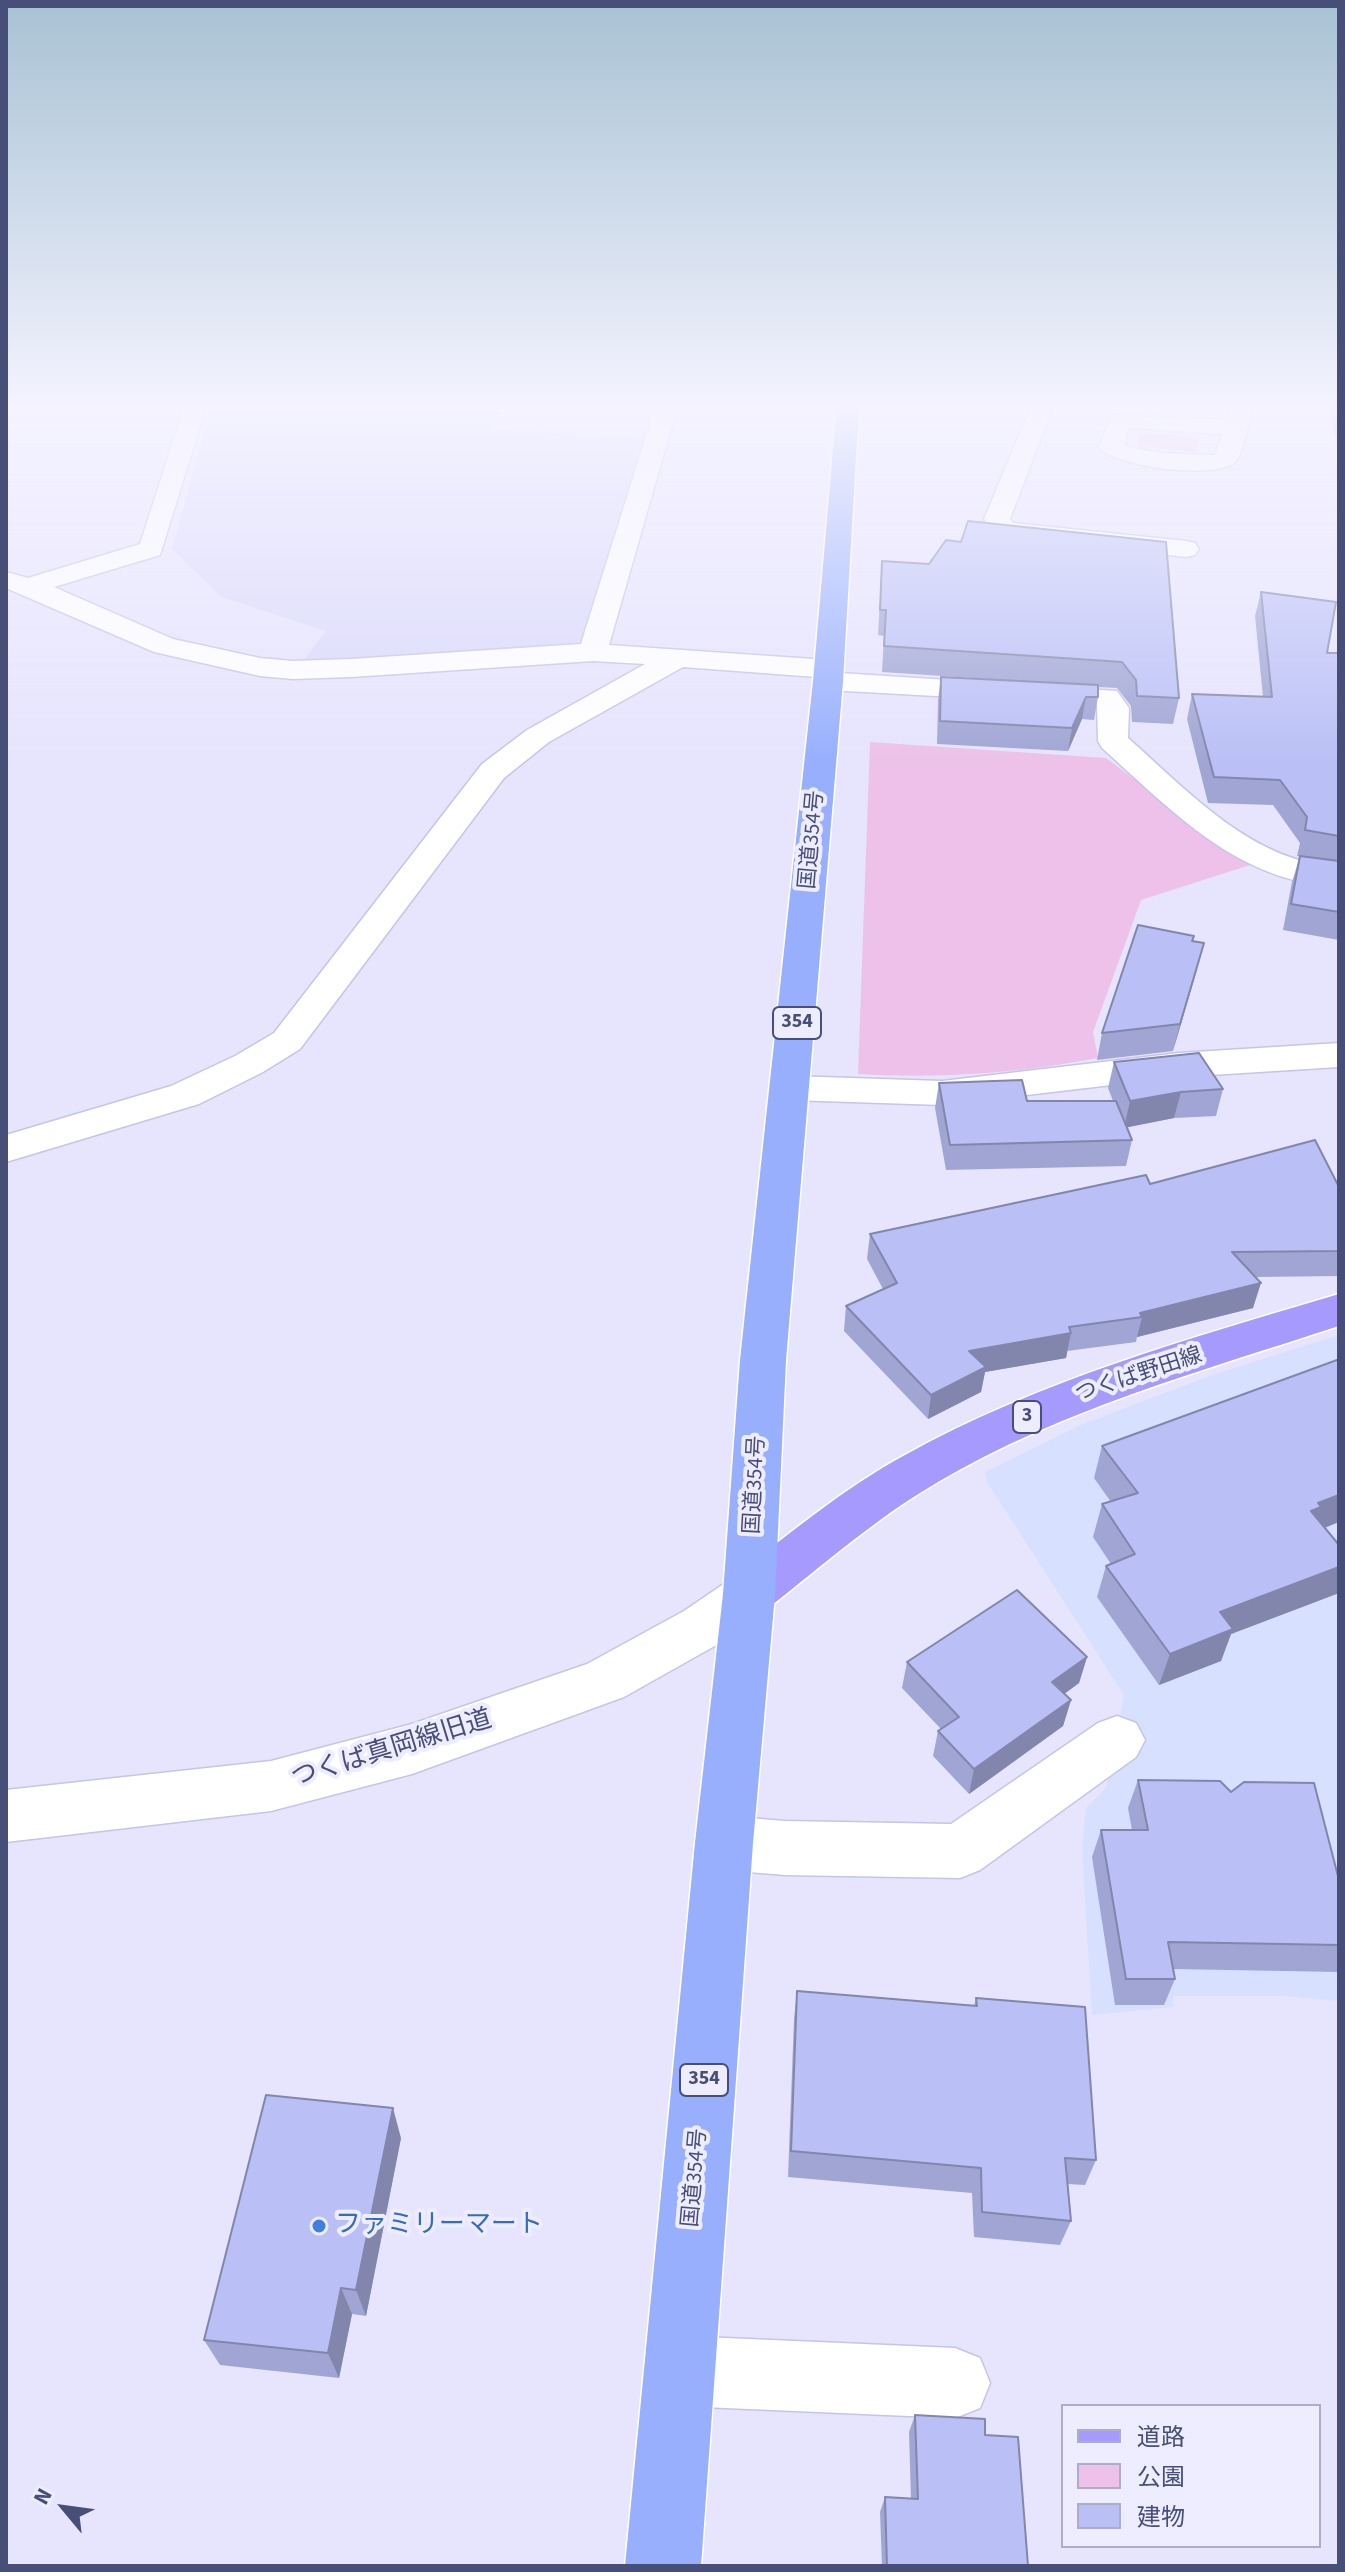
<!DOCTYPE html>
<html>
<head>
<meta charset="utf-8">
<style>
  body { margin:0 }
  #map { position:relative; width:1345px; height:2572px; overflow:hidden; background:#e7e4fe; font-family:"Source Sans 3","Noto Sans JP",sans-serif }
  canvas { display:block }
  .frame { position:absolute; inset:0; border:8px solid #474f79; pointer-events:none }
  .legend { position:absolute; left:1061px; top:2404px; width:260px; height:144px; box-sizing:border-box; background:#eeecff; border:2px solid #abadc9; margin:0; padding:10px 14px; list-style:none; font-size:24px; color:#474f79 }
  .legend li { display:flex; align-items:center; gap:16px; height:40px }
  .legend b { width:40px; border:2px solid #abadc9 }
  .north { position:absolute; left:24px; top:2468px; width:80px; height:80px; -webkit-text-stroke:6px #eeecff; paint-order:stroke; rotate:299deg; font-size:22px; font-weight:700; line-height:32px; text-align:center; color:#474f79 }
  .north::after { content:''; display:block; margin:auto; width:28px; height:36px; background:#474f79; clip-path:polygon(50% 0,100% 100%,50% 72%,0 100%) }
</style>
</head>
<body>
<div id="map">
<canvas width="1345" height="2572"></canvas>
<div class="frame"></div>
<ul class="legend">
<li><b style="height:10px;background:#a79aff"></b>道路</li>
<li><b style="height:22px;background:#edc1e9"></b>公園</li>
<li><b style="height:22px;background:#bac0f6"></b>建物</li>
</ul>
<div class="north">N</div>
</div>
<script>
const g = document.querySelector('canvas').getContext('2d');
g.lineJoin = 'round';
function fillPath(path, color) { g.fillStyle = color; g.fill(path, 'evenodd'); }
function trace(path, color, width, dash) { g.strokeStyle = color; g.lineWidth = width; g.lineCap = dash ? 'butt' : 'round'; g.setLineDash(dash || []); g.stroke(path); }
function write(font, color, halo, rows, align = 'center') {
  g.font = font + ' "Source Sans 3","Noto Sans JP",sans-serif'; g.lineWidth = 8; g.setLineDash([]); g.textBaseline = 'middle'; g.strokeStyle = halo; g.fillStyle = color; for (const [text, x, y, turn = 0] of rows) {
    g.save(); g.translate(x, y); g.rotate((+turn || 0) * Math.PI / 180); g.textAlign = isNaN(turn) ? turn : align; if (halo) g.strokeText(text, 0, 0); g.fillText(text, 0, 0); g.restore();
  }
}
const residential = new Path2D(`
  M 212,404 L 504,404 L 492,430 L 646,436 L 584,643 L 372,660 L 302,662 L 326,631 L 221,597 L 172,549 Z`);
const commercial = new Path2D(`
  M 1339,1335 L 1339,2001 L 1285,1996 L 1174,1996 L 1173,2007 L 1092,2015 L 1082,1848 L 1086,1808 L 1106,1788 L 1124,1695 L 987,1482 L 985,1472 L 1083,1424 L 1215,1374 Z`);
const green = new Path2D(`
  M 1145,433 L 1193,437 L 1200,440 L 1196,452 L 1136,446 L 1140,435 Z
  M 870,742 L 1106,758 L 1250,865 L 1141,900 L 1093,1032 L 1098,1058 C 1018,1073 939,1079 858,1074 Z`);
const minor = new Path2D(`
  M 185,404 L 207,404 L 160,555 L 54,587 L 173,639 L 260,658 L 293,661 L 351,659 L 581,644 L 656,404 L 678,404 L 609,645 L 828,660 L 838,663 L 843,669 L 840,673 L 1117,691 L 1129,708 L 1128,738 C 1187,790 1255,865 1339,866 L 1339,886 C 1241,885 1170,809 1102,748 L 1098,741 L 1097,705 L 828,690 L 818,687 L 813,681 L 816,677 L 683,667 L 549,742 L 504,778 L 300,1049 L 263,1072 L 199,1104 L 6,1162 L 6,1135 L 171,1086 L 235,1056 L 274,1033 L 482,764 L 527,730 L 645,664 L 593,661 L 351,677 L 293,679 L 260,676 L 154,652 L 6,588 L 6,572 L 28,578 L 140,544 Z
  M 1032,404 L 1054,404 L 1010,519 L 1013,523 L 1186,541 L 1195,543 L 1199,549 L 1195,555 L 1186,557 L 996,535 L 984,519 Z
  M 1232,404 L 1254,404 C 1250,417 1243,454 1235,462 C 1217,480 1113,467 1099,447 L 1112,415 L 1226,420 ZM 1129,428 L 1222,434 L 1215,455 L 1161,453 L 1128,447 L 1124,444 Z
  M 1339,1043 L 1339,1067 L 1179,1077 L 942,1105 L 791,1100 L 777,1097 L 771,1088 L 777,1079 L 791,1076 L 942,1081 L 1179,1053 Z
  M 749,1573 L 767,1579 L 775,1594 L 767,1609 L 720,1643 L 624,1697 L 412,1774 L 271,1811 L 6,1842 L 6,1790 L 271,1761 L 412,1724 L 587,1664 L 684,1611 L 731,1579 Z
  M 1117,1716 L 1136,1723 L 1145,1740 L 1136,1757 L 980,1870 L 960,1878 L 785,1875 L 724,1870 L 704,1862 L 695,1843 L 704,1824 L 724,1816 L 785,1821 L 951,1824 L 1098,1723 Z
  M 680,2336 L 955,2348 L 980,2358 L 990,2383 L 980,2408 L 955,2418 L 680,2406 L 655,2396 L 645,2371 L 655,2346 Z`);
const major = new Path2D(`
  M 1339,1294 L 1339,1326 C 1202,1371 1062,1409 938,1482 C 876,1518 823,1565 767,1609 L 749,1615 L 731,1609 L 723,1594 L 731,1579 C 787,1536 842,1489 905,1455 C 1040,1380 1191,1338 1339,1294 Z`);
const highway = new Path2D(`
  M 837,404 L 859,404 L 843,681 L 786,1360 L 775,1594 L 753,1843 L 701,2566 L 625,2566 L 695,1843 L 723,1594 L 740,1360 L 813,681 Z`);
const wall = new Path2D(`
  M 1327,404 L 1339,404 L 1339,450 Z
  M 946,540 L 1179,698 L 1173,724 L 1132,722 L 1131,706 L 1117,688 L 1098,687 L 1098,697 L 1094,720 L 1082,719 L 1068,751 L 937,744 L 938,699 L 941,677 L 1003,680 L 882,672 L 884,636 L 878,635 L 882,561 L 929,564 Z
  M 1261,592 L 1327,653 L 1339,653 L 1339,940 L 1283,930 L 1292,882 L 1300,856 L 1303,857 L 1297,856 L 1300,843 L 1273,805 L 1208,803 L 1187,719 L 1192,694 L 1263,697 L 1255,616 Z
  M 1194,936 L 1193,941 L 1197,969 L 1173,1051 L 1097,1060 L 1102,1033 Z
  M 1114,1062 L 1223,1089 L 1216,1116 L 1174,1118 L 1127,1127 L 1132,1140 L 1126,1166 L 946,1170 L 935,1108 L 939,1083 L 1027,1101 L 1113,1101 L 1108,1088 Z
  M 1150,1184 L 1339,1187 L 1339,1276 L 1256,1277 L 1253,1308 L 1137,1337 L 1136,1342 L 1067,1351 L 1066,1358 L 985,1372 L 981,1392 L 928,1419 L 844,1331 L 846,1306 L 883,1289 L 867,1259 L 870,1234 Z
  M 1102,1446 L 1325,1528 L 1339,1593 L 1231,1634 L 1221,1661 L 1159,1685 L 1097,1597 L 1106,1566 L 1111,1564 L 1093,1537 L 1102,1504 L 1111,1502 L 1094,1478 Z
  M 1087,1657 L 1079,1683 L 1064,1694 L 1071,1700 L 1063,1726 L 969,1794 L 933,1756 L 938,1731 L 941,1729 L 902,1688 L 907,1662 Z
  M 1138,1780 L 1231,1792 L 1339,1880 L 1339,1972 L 1173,1969 L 1175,1979 L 1164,2005 L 1115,2005 L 1092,1857 L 1101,1830 L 1132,1830 L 1128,1808 Z
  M 797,1991 L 974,2006 L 976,1998 L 1096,2160 L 1085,2185 L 1068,2184 L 1071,2221 L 1060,2245 L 974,2237 L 972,2193 L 788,2177 L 794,2019 Z
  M 401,2138 L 366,2316 L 352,2314 L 339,2378 L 220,2365 L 204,2340 Z
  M 915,2415 L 985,2435 L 1028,2566 L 882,2566 L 880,2512 L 885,2497 L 911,2499 L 909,2432 Z`);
const shadedWall = new Path2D(`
  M 1086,697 L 1082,719 L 1068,751 L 1072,728 Z
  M 1204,943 L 1197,969 L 1173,1051 L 1180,1024 Z
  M 1181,1092 L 1174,1118 L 1124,1128 L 1130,1101 Z
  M 1261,1283 L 1253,1308 L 1137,1337 L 1142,1317 L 1140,1313 Z
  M 1071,1333 L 1066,1358 L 985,1372 L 981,1392 L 928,1419 L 931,1395 L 969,1351 Z
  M 1339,1495 L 1339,1522 L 1310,1534 L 1311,1511 L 1318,1503 Z
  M 1339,1567 L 1339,1593 L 1231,1634 L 1221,1661 L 1159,1685 L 1170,1654 L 1220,1612 Z
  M 1087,1657 L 1079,1683 L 1045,1708 L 1052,1682 Z
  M 1071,1700 L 1063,1726 L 969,1794 L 974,1769 Z
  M 393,2108 L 401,2138 L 366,2316 L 356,2290 Z
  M 341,2288 L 352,2314 L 339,2378 L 328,2353 Z`);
const building = new Path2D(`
  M 968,521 L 1166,542 L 1179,698 L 1137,696 L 1136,680 L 1122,662 L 884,646 L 886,610 L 880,610 L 882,561 L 929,564 L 946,540 L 961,542 Z
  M 1261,592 L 1336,602 L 1327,653 L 1339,653 L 1339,836 L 1305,830 L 1307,817 L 1280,780 L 1214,777 L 1192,694 L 1272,697 Z
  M 941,677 L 1098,685 L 1098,697 L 1086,697 L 1072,728 L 940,721 Z
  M 1300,856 L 1339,861 L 1339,912 L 1291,904 Z
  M 1138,925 L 1194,936 L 1192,941 L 1204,943 L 1180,1024 L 1102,1033 Z
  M 1199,1053 L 1223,1089 L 1181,1092 L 1130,1101 L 1114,1062 Z
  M 1022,1080 L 1027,1101 L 1116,1101 L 1132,1140 L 950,1145 L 939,1083 Z
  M 1315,1140 L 1339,1187 L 1339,1251 L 1232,1252 L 1261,1283 L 1140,1313 L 1142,1317 L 1069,1327 L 1071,1333 L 969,1351 L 986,1367 L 931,1395 L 846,1306 L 897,1283 L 870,1234 L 1146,1175 L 1150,1184 Z
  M 1337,1360 L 1339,1363 L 1339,1495 L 1318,1503 L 1321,1507 L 1311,1511 L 1339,1545 L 1339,1567 L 1220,1612 L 1233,1629 L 1170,1654 L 1106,1566 L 1135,1554 L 1102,1504 L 1138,1493 L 1102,1446 Z
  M 1017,1590 L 1087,1657 L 1052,1682 L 1071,1700 L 974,1769 L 938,1731 L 959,1717 L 907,1662 Z
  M 1138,1780 L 1220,1781 L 1231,1792 L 1244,1782 L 1314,1783 L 1339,1880 L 1339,1945 L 1168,1942 L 1175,1979 L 1126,1979 L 1101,1830 L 1148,1830 Z
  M 797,1991 L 977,2006 L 976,1998 L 1085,2007 L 1096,2160 L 1065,2158 L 1071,2221 L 982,2212 L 981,2168 L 791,2151 Z
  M 266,2095 L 393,2108 L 356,2290 L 341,2288 L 328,2353 L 204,2340 Z
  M 915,2415 L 985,2419 L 985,2435 L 1018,2437 L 1028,2566 L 887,2566 L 885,2497 L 918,2499 Z`);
const markers = [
  [319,2226,8,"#3f7fe0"]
];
const shields = [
  [797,1023,48],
  [1027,1417,28],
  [704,2080,48]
];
const shieldNames = [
  ["354",797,1023],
  ["3",1027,1417],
  ["354",704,2080]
];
const streetNames = [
  ["国道354号",813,840,-85],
  ["つくば野田線",1139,1376,-18],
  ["国道354号",756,1485,-87],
  ["国道354号",696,2178,-85]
];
const nearStreetnames = [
  ["つくば真岡線旧道",392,1750,-17]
];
const nearShopnames = [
  ["ファミリーマート",335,2226]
];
fillPath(residential, '#dad8fb');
fillPath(commercial, '#d7e0ff');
fillPath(green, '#edc1e9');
trace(minor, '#c4c5e8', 3);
trace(major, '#fff', 3);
trace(highway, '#fff', 3);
fillPath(minor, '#fff');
fillPath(major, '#a79aff');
fillPath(highway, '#97affd');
fillPath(wall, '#a0a5d4');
fillPath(shadedWall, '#8286ac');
fillPath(building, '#bac0f6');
trace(building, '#8286ac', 2);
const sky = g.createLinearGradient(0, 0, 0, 764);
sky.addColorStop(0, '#a8c2d4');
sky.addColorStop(0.53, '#f4f3ff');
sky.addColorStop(1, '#f4f3ff00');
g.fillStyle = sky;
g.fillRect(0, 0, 1345, 764);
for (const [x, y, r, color] of markers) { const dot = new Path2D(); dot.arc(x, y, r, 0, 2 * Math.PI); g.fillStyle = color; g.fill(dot); trace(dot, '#eeecff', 3); }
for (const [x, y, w] of shields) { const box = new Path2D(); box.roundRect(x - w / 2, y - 16, w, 32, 6); g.fillStyle = '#eeecff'; g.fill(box); trace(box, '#474f79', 2); }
write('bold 20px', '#474f79', null, shieldNames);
write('22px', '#474f79', '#eeecff', streetNames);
write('26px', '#474f79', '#eeecff', nearStreetnames);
write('26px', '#366cbe', '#eeecff', nearShopnames, 'left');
</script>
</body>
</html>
